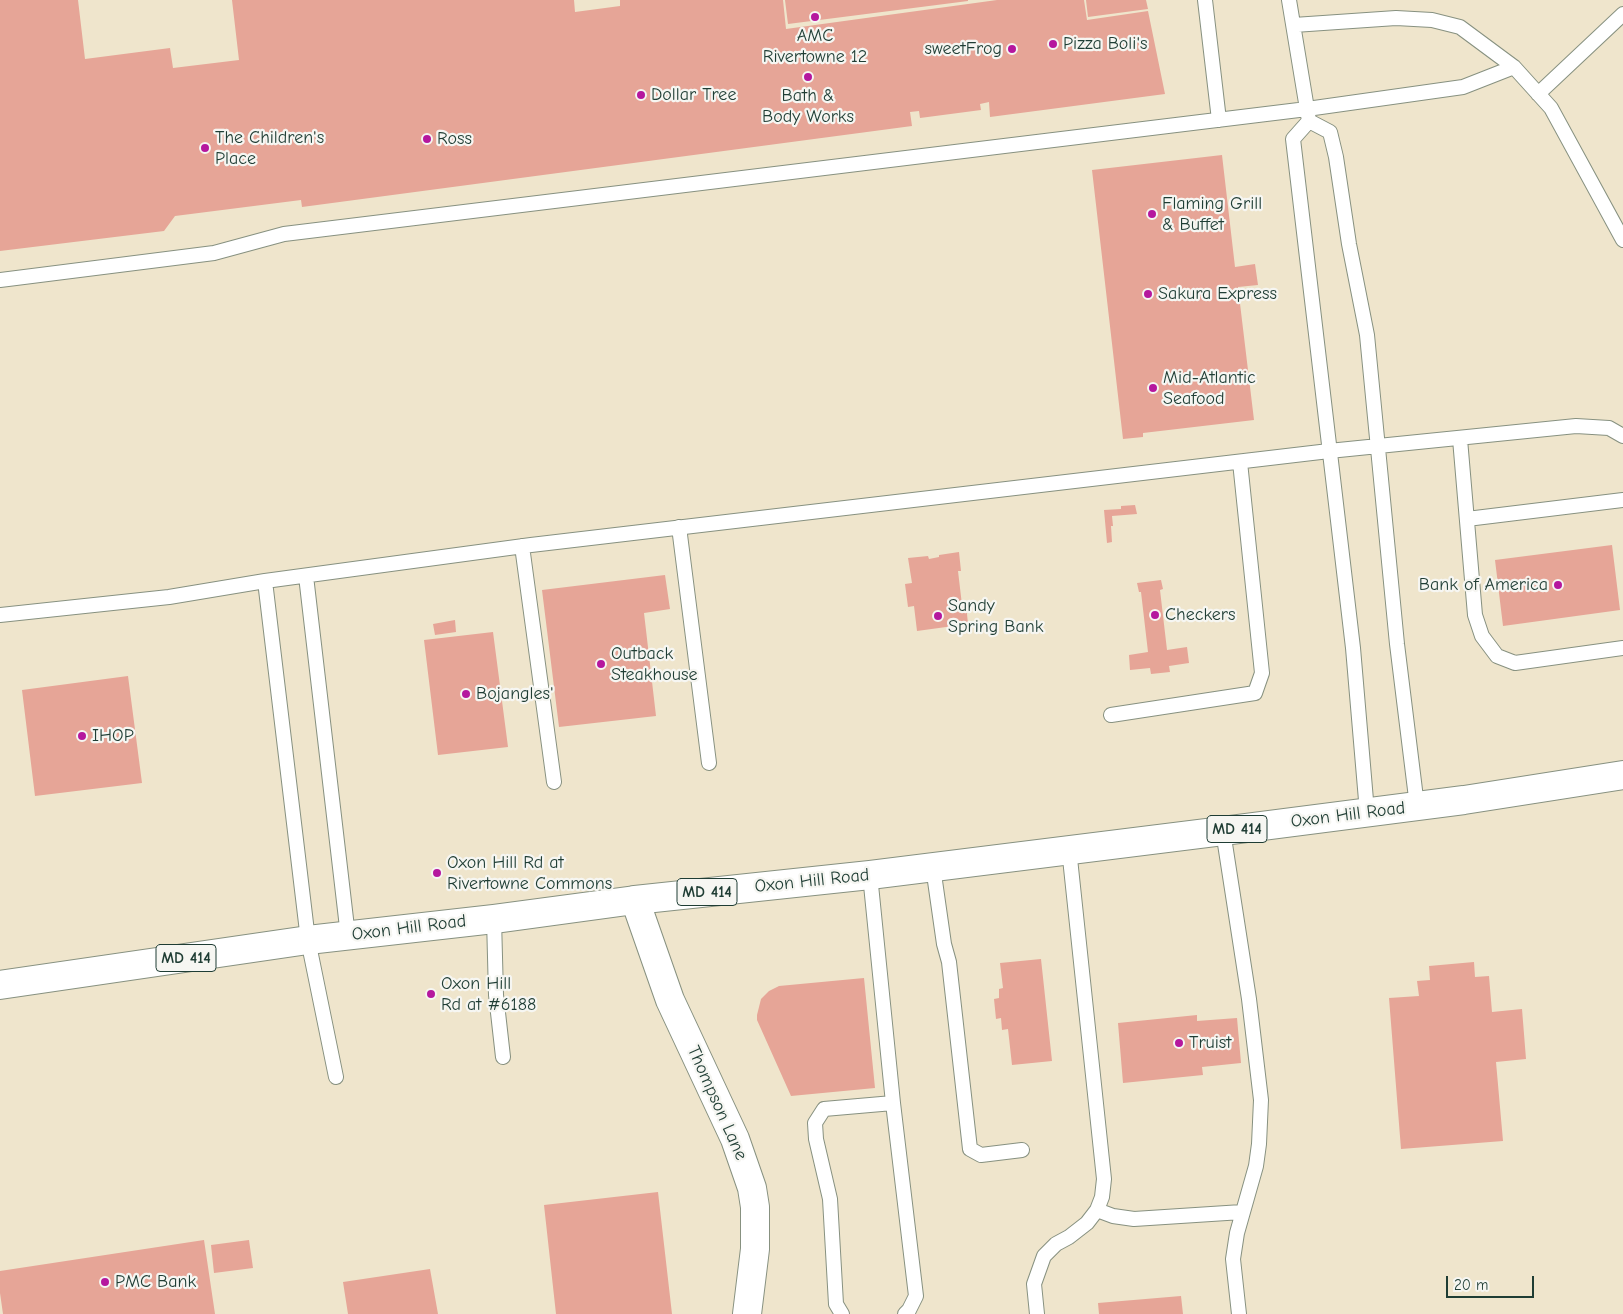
<!DOCTYPE html>
<html>
<head>
<meta charset="utf-8">
<style>
  body { margin:0 }
  #map { position:relative; width:1623px; height:1314px; overflow:hidden; background:#efe5cc; font-family:"Comic Neue",sans-serif }
  canvas { display:block }
  .scale { position:absolute; left:1446px; top:1276px; width:88px; height:22px; box-sizing:border-box; border:2px solid #1f3d34; border-top:0; padding-left:6px; font-size:15px; line-height:18px; white-space:nowrap; color:#1f3d34; -webkit-text-stroke:4px #f6f6f2; paint-order:stroke }
</style>
</head>
<body>
<div id="map">
<canvas width="1623" height="1314"></canvas>
<div class="scale">20 m</div>
</div>
<script>
const g = document.querySelector('canvas').getContext('2d');
g.lineJoin = 'round';
function fillPath(path, color) { g.fillStyle = color; g.fill(path, 'evenodd'); }
function trace(path, color, width, dash) { g.strokeStyle = color; g.lineWidth = width; g.lineCap = dash ? 'butt' : 'round'; g.setLineDash(dash || []); g.stroke(path); }
function write(font, color, halo, rows, align = 'center') {
  g.font = font + ' "Comic Neue",sans-serif'; g.lineWidth = 4.5; g.setLineDash([]); g.textBaseline = 'middle'; g.strokeStyle = halo; g.fillStyle = color; for (const [text, x, y, turn = 0] of rows) {
    g.save(); g.translate(x, y); g.rotate((+turn || 0) * Math.PI / 180); g.textAlign = isNaN(turn) ? turn : align; if (halo) g.strokeText(text, 0, 0); g.fillText(text, 0, 0); g.restore();
  }
}
const building = new Path2D(`
  M 0,0 L 78,0 L 85,59 L 170,48 L 173,68 L 239,60 L 232,0 L 574,0 L 575,12 L 620,6 L 620,0 L 783,0 L 786,29 L 997,0 L 1084,0 L 1087,20 L 1148,11 L 1165,94 L 990,117 L 989,102 L 980,104 L 981,110 L 920,118 L 919,111 L 910,112 L 912,126 L 302,207 L 301,200 L 175,216 L 164,231 L 0,251 Z
  M 785,0 L 968,0 L 968,1 L 788,24 Z
  M 1086,0 L 1146,0 L 1148,9 L 1088,17 Z
  M 1222,155 L 1235,267 L 1255,264 L 1258,285 L 1238,287 L 1254,420 L 1143,433 L 1143,437 L 1123,439 L 1092,170 Z
  M 1135,505 L 1137,514 L 1112,516 L 1113,526 L 1111,526 L 1112,542 L 1107,543 L 1104,510 L 1121,509 L 1121,506 Z
  M 1612,545 L 1620,610 L 1503,626 L 1495,560 Z
  M 959,552 L 961,571 L 958,571 L 962,605 L 966,604 L 968,624 L 917,631 L 914,606 L 908,607 L 905,584 L 912,583 L 908,558 L 928,556 L 929,559 L 939,557 L 939,555 Z
  M 665,575 L 670,609 L 644,613 L 656,716 L 559,727 L 542,590 Z
  M 1161,580 L 1163,589 L 1160,590 L 1167,650 L 1187,647 L 1189,663 L 1169,666 L 1170,672 L 1151,674 L 1150,668 L 1130,670 L 1129,655 L 1148,652 L 1141,592 L 1139,592 L 1137,583 Z
  M 455,620 L 456,632 L 435,635 L 433,624 Z
  M 493,632 L 508,747 L 438,755 L 424,640 Z
  M 128,676 L 142,783 L 35,796 L 22,690 Z
  M 1041,959 L 1052,1061 L 1012,1065 L 1008,1029 L 1002,1030 L 1001,1018 L 996,1019 L 994,999 L 999,998 L 999,989 L 1003,988 L 1000,963 Z
  M 1474,962 L 1475,977 L 1489,976 L 1492,1012 L 1522,1009 L 1526,1059 L 1496,1062 L 1503,1141 L 1401,1149 L 1389,998 L 1419,996 L 1417,981 L 1430,980 L 1429,966 Z
  M 864,978 L 875,1088 L 791,1096 L 757,1020 L 757,1015 L 761,999 L 769,991 L 779,986 Z
  M 1197,1015 L 1197,1021 L 1237,1018 L 1241,1063 L 1202,1067 L 1203,1075 L 1123,1083 L 1118,1023 Z
  M 658,1192 L 672,1314 L 556,1314 L 544,1205 Z
  M 204,1240 L 215,1314 L 3,1314 L 0,1293 L 0,1271 Z
  M 249,1240 L 253,1268 L 214,1273 L 211,1245 Z
  M 430,1269 L 438,1314 L 348,1314 L 343,1282 Z
  M 1181,1296 L 1183,1314 L 1099,1314 L 1098,1303 Z`);
const lane = new Path2D(`
  M 1205,0 L 1219,120
  M 1289,0 L 1309,121 L 1293,139 L 1353,648 L 1367,812
  M 1294,25 L 1396,18 L 1432,20 L 1460,27 L 1514,67 L 1551,108 L 1623,240
  M 1538,94 L 1623,14
  M 1309,121 L 1330,132 L 1336,157 L 1349,244 L 1367,335 L 1397,644 L 1417,806
  M 0,280 L 214,253 L 284,234 L 1307,109 L 1463,87 L 1514,67
  M 1460,439 L 1475,615 L 1482,636 L 1497,656 L 1515,663 L 1623,648
  M 1467,519 L 1623,500
  M 679,527 L 709,763
  M 522,546 L 554,782
  M 306,576 L 348,936
  M 265,581 L 308,940 L 336,1077
  M 0,615 L 169,597 L 265,581 L 531,545 L 1329,451 L 1576,426 L 1609,428 L 1623,436
  M 1111,715 L 1255,693 L 1262,673 L 1240,462
  M 1223,831 L 1249,999 L 1261,1100 L 1259,1144 L 1256,1166 L 1237,1233 L 1233,1259 L 1239,1314
  M 933,867 L 944,944 L 949,962 L 970,1149 L 981,1155 L 1022,1150
  M 870,875 L 893,1103 L 916,1296 L 909,1310 L 905,1314
  M 494,919 L 496,995 L 503,1057
  M 1097,1210 L 1113,1216 L 1134,1219 L 1242,1212
  M 842,1314 L 836,1304 L 830,1199 L 816,1139 L 815,1123 L 824,1109 L 893,1103
  M 1037,1314 L 1034,1284 L 1044,1256 L 1056,1244 L 1069,1237 L 1087,1223 L 1097,1210 L 1102,1197 L 1104,1179 L 1069,849`);
const street = new Path2D(`
  M 635,900 L 670,1000 L 735,1139 L 752,1188 L 755,1207 L 755,1249 L 747,1314`);
const primary = new Path2D(`
  M 0,985 L 308,940 L 494,919 L 635,900 L 870,875 L 1223,831 L 1464,800 L 1623,775`);
const markers = [
  [815,17,5,"#b5179e"],
  [1053,44,5,"#b5179e"],
  [1012,49,5,"#b5179e"],
  [808,77,5,"#b5179e"],
  [641,95,5,"#b5179e"],
  [427,139,5,"#b5179e"],
  [205,148,5,"#b5179e"],
  [1152,214,5,"#b5179e"],
  [1148,294,5,"#b5179e"],
  [1153,388,5,"#b5179e"],
  [1558,585,5,"#b5179e"],
  [1155,615,5,"#b5179e"],
  [938,616,5,"#b5179e"],
  [601,664,5,"#b5179e"],
  [466,694,5,"#b5179e"],
  [82,736,5,"#b5179e"],
  [437,873,5,"#b5179e"],
  [431,994,5,"#b5179e"],
  [1179,1043,5,"#b5179e"],
  [105,1282,5,"#b5179e"]
];
const shields = [
  [1237,829,60],
  [707,892,60],
  [186,958,60]
];
const shieldNames = [
  ["MD 414",1237,829],
  ["MD 414",707,892],
  ["MD 414",186,958]
];
const poiNames = [
  ["AMC",815,36,"center"],
  ["Rivertowne 12",815,57,"center"],
  ["Pizza Boli's",1063,44],
  ["sweetFrog",1002,49,"right"],
  ["Dollar Tree",651,95],
  ["Bath &",808,96,"center"],
  ["Body Works",808,117,"center"],
  ["The Children's",215,138],
  ["Place",215,159],
  ["Ross",437,139],
  ["Flaming Grill",1162,204],
  ["& Buffet",1162,225],
  ["Sakura Express",1158,294],
  ["Mid-Atlantic",1163,378],
  ["Seafood",1163,399],
  ["Bank of America",1548,585,"right"],
  ["Sandy",948,606],
  ["Spring Bank",948,627],
  ["Checkers",1165,615],
  ["Outback",611,654],
  ["Steakhouse",611,675],
  ["Bojangles'",476,694],
  ["IHOP",92,736],
  ["Oxon Hill Rd at",447,863],
  ["Rivertowne Commons",447,884],
  ["Oxon Hill",441,984],
  ["Rd at #6188",441,1005],
  ["Truist",1189,1043],
  ["PMC Bank",115,1282]
];
const streetNames = [
  ["Oxon Hill Road",1348,815,-7],
  ["Oxon Hill Road",812,881,-6],
  ["Oxon Hill Road",409,928,-7],
  ["Thompson Lane",717,1103,66]
];
fillPath(building, '#e6a597');
trace(lane, '#879180', 16);
trace(street, '#879180', 30);
trace(primary, '#879180', 30);
trace(lane, '#fff', 14);
trace(street, '#fff', 28);
trace(primary, '#fff', 28);
for (const [x, y, r, color] of markers) { const dot = new Path2D(); dot.arc(x, y, r, 0, 2 * Math.PI); g.fillStyle = color; g.fill(dot); trace(dot, '#f6f6f2', 2); }
for (const [x, y, w] of shields) { const box = new Path2D(); box.roundRect(x - w / 2, y - 13.5, w, 27, 4); g.fillStyle = '#f6f6f2'; g.fill(box); trace(box, '#1f3d34', 1); }
write('bold 16px', '#1f3d34', null, shieldNames);
write('18px', '#1f3d34', '#f6f6f2', poiNames, 'left');
write('18px', '#1f3d34', '#f6f6f2', streetNames);
</script>
</body>
</html>
